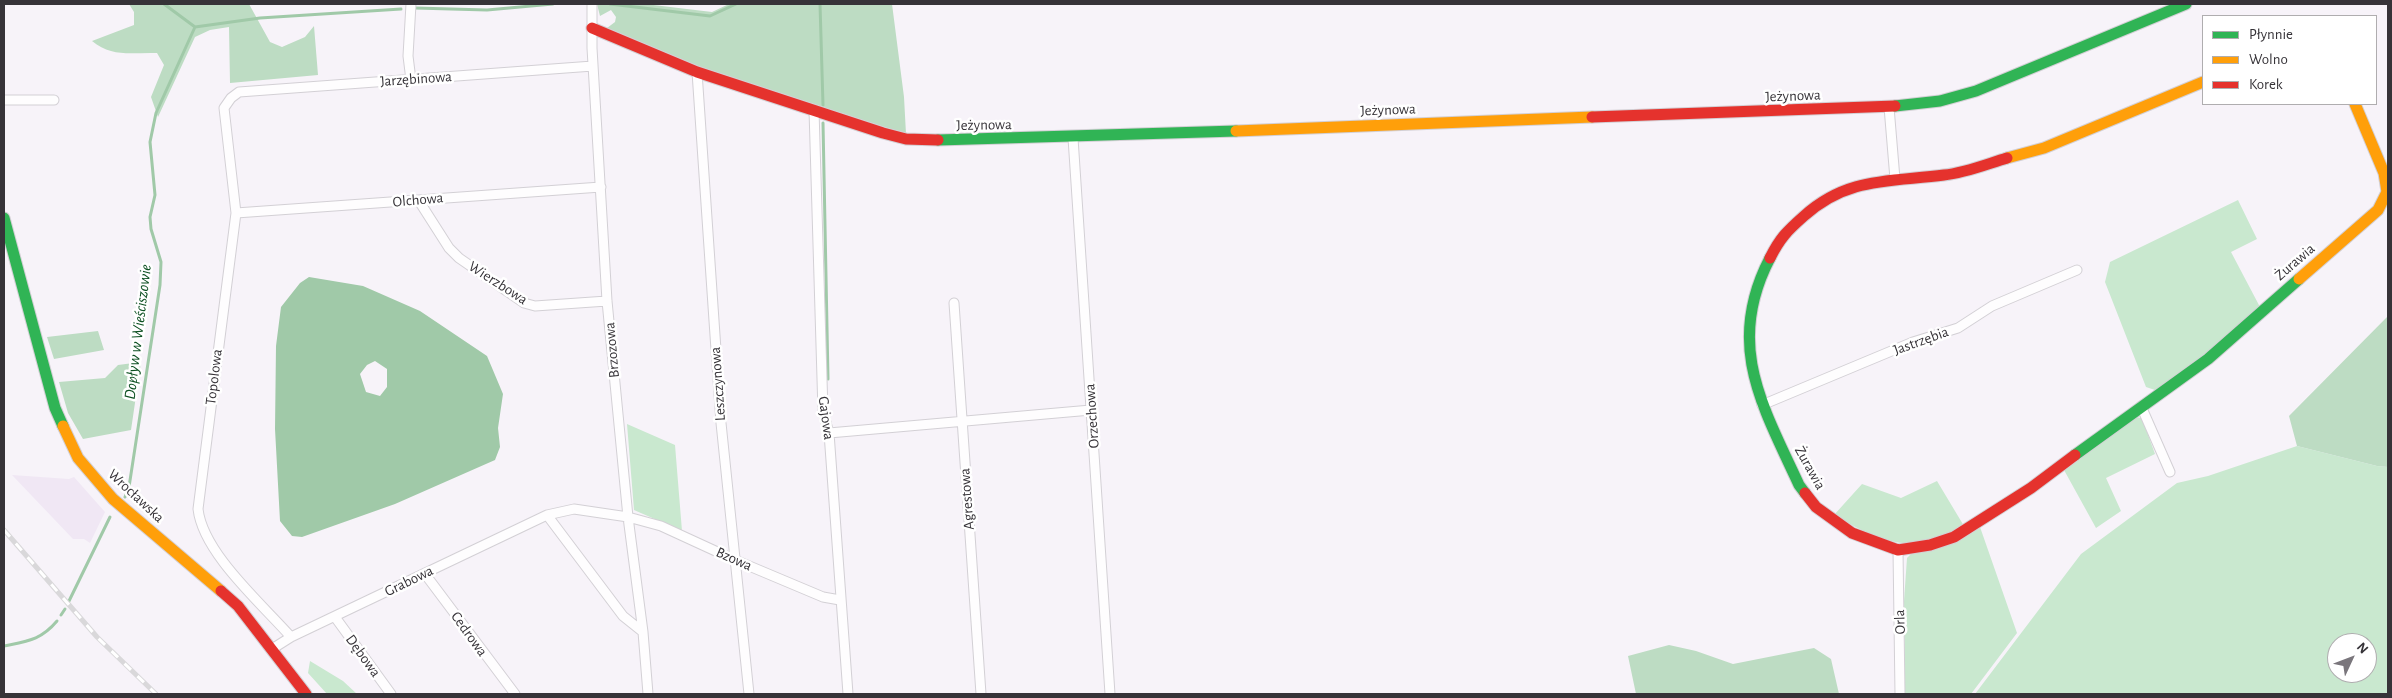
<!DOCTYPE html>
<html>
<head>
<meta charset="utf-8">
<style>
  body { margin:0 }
  #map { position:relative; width:2392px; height:698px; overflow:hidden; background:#f7f3f9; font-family:"Alegreya Sans",sans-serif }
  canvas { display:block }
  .frame { position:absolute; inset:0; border:5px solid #363338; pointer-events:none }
  .legend { position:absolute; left:2202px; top:15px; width:175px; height:90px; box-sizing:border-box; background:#fff; border:1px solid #afadaf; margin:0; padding:6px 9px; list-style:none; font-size:15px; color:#363338 }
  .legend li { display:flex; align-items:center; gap:10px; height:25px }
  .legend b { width:25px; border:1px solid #afadaf }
  .north { position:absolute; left:2327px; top:633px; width:50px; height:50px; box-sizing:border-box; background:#fff; border:1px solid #afadaf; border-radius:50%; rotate:47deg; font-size:14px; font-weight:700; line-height:20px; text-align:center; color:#363338 }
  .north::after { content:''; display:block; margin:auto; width:18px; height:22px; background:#7a767c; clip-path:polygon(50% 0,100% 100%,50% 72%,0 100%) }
</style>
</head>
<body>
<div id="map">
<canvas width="2392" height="698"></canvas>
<div class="frame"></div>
<ul class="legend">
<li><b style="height:6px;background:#30b455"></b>Płynnie</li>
<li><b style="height:6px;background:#ff9f0a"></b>Wolno</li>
<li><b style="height:6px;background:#e5322d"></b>Korek</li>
</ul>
<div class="north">N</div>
</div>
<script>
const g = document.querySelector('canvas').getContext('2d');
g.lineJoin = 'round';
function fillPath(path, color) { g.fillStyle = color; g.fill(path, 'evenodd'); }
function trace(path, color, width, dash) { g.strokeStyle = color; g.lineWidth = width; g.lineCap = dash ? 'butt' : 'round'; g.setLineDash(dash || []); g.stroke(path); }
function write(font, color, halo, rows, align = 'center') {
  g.font = font + ' "Alegreya Sans",sans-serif'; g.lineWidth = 5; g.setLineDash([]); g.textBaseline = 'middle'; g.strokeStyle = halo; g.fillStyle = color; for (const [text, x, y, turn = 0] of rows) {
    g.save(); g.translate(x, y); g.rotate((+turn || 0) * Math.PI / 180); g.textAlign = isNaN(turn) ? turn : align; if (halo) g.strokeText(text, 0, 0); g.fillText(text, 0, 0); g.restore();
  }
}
const built = new Path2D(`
  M 12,475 L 69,479 L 74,477 L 105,512 L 90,543 L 84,539 L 73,539 Z`);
const green = new Path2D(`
  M 2238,200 L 2257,239 L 2231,252 L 2260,307 L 2228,337 L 2155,390 L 2146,387 L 2105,282 L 2110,262 Z
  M 2135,417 L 2142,418 L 2155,454 L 2106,478 L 2121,511 L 2096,528 L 2064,470 Z
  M 627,424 L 675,445 L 682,531 L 634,510 Z
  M 2297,446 L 2377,466 L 2388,467 L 2388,694 L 1975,694 L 2081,554 L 2177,483 L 2208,476 ZM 2337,643 L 2367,643 L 2367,673 L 2337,673 Z
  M 1937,481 L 1964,526 C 1910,556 1883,543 1834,515 L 1862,484 L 1901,498 Z
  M 1980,527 L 2017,633 L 1971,694 L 1905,694 L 1904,601 L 1907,558 L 1911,554 Z
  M 310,661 L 343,681 L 357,694 L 327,694 L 308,673 Z`);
const forest = new Path2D(`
  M 129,4 L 249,4 L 270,42 L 282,47 L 305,37 L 314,26 L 318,75 L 230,83 L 229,27 L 210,30 L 195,37 L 158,117 L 151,97 L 164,65 L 157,53 C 133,52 112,58 92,41 L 134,25 L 134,12 Z
  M 597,4 L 645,4 L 712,12 L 729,4 L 892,4 L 904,97 L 906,134 L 697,67 L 607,28 L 615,22 L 616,17 L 611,10 L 600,16 Z
  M 2388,316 L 2388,467 L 2377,466 L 2297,446 L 2289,416 Z
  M 98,331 L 104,350 L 54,359 L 47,337 Z
  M 141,362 L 131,430 L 83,439 L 68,413 L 59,382 L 105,378 L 118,365 Z
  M 1669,645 L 1696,651 L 1733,664 L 1814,648 L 1831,659 L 1839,694 L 1636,694 L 1628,656 Z`);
const water = new Path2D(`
  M 309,277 L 363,286 L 420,311 L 487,356 L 503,394 L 498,428 L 500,447 L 495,460 L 395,504 L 302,537 L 292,536 L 280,521 L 275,429 L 276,346 L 281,307 L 300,283 ZM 375,361 L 387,369 L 387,387 L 380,396 L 366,392 L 360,374 L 367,365 Z`);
const stream = new Path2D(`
  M 164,4 L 195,27
  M 610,4 L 710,16 L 736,4
  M 820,4 L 823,105
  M 415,8 L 487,10 L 553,4
  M 823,123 L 828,379
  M 125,497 L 129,487 L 160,285 L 161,262 L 151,229 L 150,217 L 155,195 L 150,142 L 156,113 L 195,27 L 260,18 L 401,9
  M 69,601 L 110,517
  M 61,615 L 65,609
  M 4,646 C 28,641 41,640 57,621`);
const street = new Path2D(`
  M 592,4 L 592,48 L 607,301 L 628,517 L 643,632 L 648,694
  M 697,72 L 721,423 L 749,694
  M 411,80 L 408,56 L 411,4
  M 4,100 L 54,100
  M 1889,107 L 1895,179
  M 814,110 L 823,412 L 829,433 L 848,694
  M 1073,138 L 1110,694
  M 419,201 L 449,248 L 459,258 L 524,303 L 535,306 L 607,301
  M 236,213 L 601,187
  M 954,303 L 981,694
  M 1762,405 L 1913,342 L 1958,328 L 1992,306 L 2077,270
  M 2141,406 L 2170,472
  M 829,433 L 1091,410
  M 547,515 L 623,616 L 643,632
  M 1898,550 L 1900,694
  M 425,574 L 515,694
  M 335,617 L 391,694
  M 291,637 C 261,603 203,553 198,509 L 236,213 L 224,108 L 231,98 L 239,92 L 593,66
  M 272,649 L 291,637 L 547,515 L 574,509 L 628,517 L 661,526 L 735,560 L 823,597 L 840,600`);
const fast = new Path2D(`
  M 1895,106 L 1940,101 L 1976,91 L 2186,4
  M 938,140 L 1236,131
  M 4,218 L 55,408 L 63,426
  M 1770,258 C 1725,344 1762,405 1799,485 L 1805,493
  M 2075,455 L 2208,359 L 2299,279`);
const slow = new Path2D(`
  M 1236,131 L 1592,117
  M 2007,158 L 2044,148 L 2203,82
  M 2299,279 L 2378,210 L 2387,192 L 2384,173 L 2355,104
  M 63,426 L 78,458 L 113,499 L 221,591`);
const jam = new Path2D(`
  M 592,28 L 697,72 L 883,133 L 906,139 L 938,140
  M 1592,117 L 1895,106
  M 1770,258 C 1780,238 1787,231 1804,216 C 1847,177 1889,182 1944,175 C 1965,173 1987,164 2007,158
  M 1805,493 L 1816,507 L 1852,533 L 1898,550 L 1930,545 L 1954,537 L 2031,488 L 2075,455
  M 221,591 L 238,606 L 306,694`);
const rail = new Path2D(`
  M 4,530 L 97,637 L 156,694`);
const streetNames = [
  ["Jarzębinowa",416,79,-4],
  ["Jeżynowa",1793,96,-2],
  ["Jeżynowa",1388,110,-2],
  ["Jeżynowa",984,125,-1],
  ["Olchowa",418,200,-5],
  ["Żurawia",2295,262,-41],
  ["Wierzbowa",498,283,33],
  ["Jastrzębia",1921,341,-20],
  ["Brzozowa",612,350,-95],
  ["Topolowa",214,377,-83],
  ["Leszczynowa",718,384,-94],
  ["Orzechowa",1092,416,-94],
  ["Gajowa",826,418,82],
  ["Żurawia",1810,468,61],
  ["Wrocławska",136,496,43],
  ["Agrestowa",967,499,-94],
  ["Bzowa",734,559,24],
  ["Grabowa",409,581,-26],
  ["Orla",1900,622,-92],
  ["Cedrowa",469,634,54],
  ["Dębowa",363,656,54]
];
const waterNames = [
  ["Dopływ w Wieściszowie",138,332,-83]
];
fillPath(built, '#f0e7f4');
fillPath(green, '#c9e8cf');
fillPath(forest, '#bddcc3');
fillPath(water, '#a0c9a8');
trace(stream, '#a0c9a8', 3);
trace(street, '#d3d0d5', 11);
trace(fast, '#d3d0d5', 13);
trace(slow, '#d3d0d5', 13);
trace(jam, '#d3d0d5', 13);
trace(street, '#fefdfe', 9);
trace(fast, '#30b455', 11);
trace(slow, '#ff9f0a', 11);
trace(jam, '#e5322d', 11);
trace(rail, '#d9d8da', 5);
trace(rail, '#fff', 3, [9]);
write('15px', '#363338', '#fff', streetNames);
write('italic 16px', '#0d5022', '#fff', waterNames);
</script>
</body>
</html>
